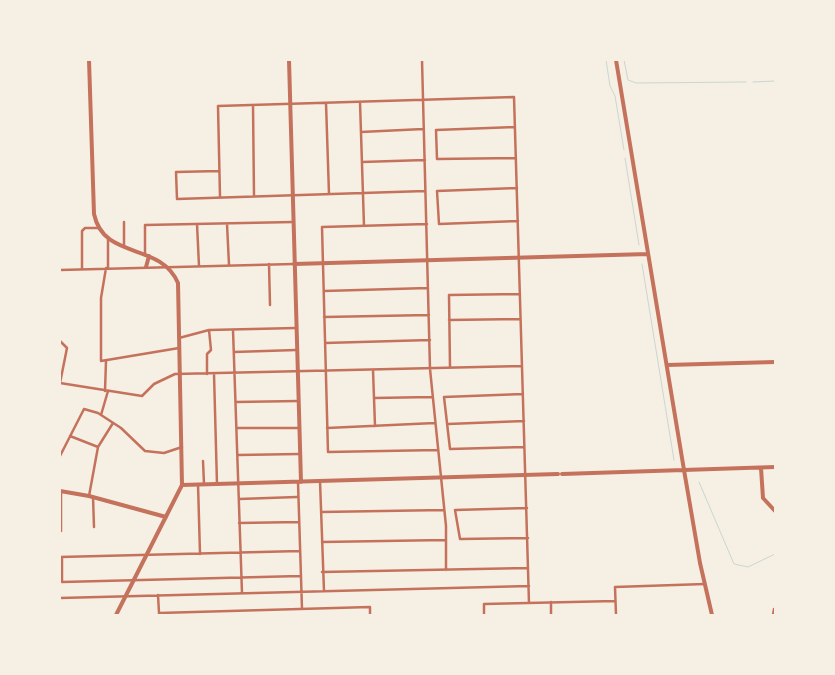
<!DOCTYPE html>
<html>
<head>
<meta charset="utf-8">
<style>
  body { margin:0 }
  #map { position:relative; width:835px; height:675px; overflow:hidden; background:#f6efe4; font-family:"Asap Condensed",sans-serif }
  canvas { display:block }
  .frame { position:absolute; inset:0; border:61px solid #f6efe4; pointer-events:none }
</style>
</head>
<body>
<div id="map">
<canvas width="835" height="675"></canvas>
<div class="frame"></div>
</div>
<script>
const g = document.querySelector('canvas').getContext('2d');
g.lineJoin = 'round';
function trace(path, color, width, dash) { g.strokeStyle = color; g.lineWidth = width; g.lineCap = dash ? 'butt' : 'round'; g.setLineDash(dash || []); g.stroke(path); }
const stream = new Path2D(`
  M 606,60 L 610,86 L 615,96 L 624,150
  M 624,60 L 628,80 L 636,83 L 746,82
  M 753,82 L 775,81
  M 625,158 L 639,245
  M 642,264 L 674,460
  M 699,482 L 734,564 L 748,567 L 775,554`);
const minor = new Path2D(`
  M 422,60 L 430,369 L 446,526 L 446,570
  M 360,102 L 364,226
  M 326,103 L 329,194
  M 253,105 L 254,196
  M 515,127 L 436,130 L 437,159 L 516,158
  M 361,132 L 423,129
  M 362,162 L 425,160
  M 219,171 L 176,172 L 177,199 L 425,191
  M 517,188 L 437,191 L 439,224 L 518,221
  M 220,197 L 218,106 L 514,97 L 529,603
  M 124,222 L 124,247
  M 197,224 L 199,266
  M 227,224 L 229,265
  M 427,224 L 322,227 L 328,452 L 438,450
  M 108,239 L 108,268
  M 145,255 L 145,225 L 293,222
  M 269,264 L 270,305
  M 106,268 L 101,298 L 101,361 L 179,348
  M 82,269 L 82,231 L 85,228 L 98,228
  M 60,270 L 293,264
  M 324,291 L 428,288
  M 324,317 L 429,315
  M 449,320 L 520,319
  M 233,330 L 242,593
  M 179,338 L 209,330 L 296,328
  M 60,341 L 67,348 L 60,383
  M 325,343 L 430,340
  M 234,352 L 296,350
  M 450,367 L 449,295 L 520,294
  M 373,370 L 375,426
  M 207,374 L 207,354 L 211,350 L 209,330
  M 214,374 L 217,484
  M 60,383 L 142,396 L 154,384 L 175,374 L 522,366
  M 105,391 L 106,361
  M 523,394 L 444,397 L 450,449 L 524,447
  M 374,398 L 432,397
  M 236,402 L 298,401
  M 101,415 L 108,391
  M 448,424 L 524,421
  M 237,428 L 299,428
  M 327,428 L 435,423
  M 70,436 L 98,447
  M 238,455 L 299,454
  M 60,456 L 84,409 L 98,413 L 121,428 L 145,451 L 164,453 L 182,447
  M 203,461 L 204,484
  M 320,481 L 324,591
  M 298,482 L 302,609
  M 198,484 L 200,554
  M 61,491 L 61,531
  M 89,496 L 98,447 L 113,423
  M 93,497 L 94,527
  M 239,499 L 297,497
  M 527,508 L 455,510 L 460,539 L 528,538
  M 321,512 L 444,510
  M 239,523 L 299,522
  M 322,542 L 445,540
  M 60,557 L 300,551
  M 62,557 L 62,582 L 300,576
  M 322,572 L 528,568
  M 158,595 L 159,613
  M 60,598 L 529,586
  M 551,602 L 551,615
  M 159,615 L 159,613 L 370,607 L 370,615
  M 484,615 L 484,604 L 615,601
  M 616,615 L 615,587 L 705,584
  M 773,615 L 774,609`);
const tertiary = new Path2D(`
  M 89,60 L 94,214 C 104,261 160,241 178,283 L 182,485 L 116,615
  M 289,60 L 301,482
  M 616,60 L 684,470 L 700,563 L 712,615
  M 294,264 L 648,254
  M 146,267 L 149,256
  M 667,365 L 775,362
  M 761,468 L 763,498 L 775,511
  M 562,474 L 775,467
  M 182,485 L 558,474
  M 60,491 L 89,496 L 166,517`);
trace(stream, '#c9d6d2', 1);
trace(minor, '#c5725c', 2.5);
trace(tertiary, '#c5725c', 4);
</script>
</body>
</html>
